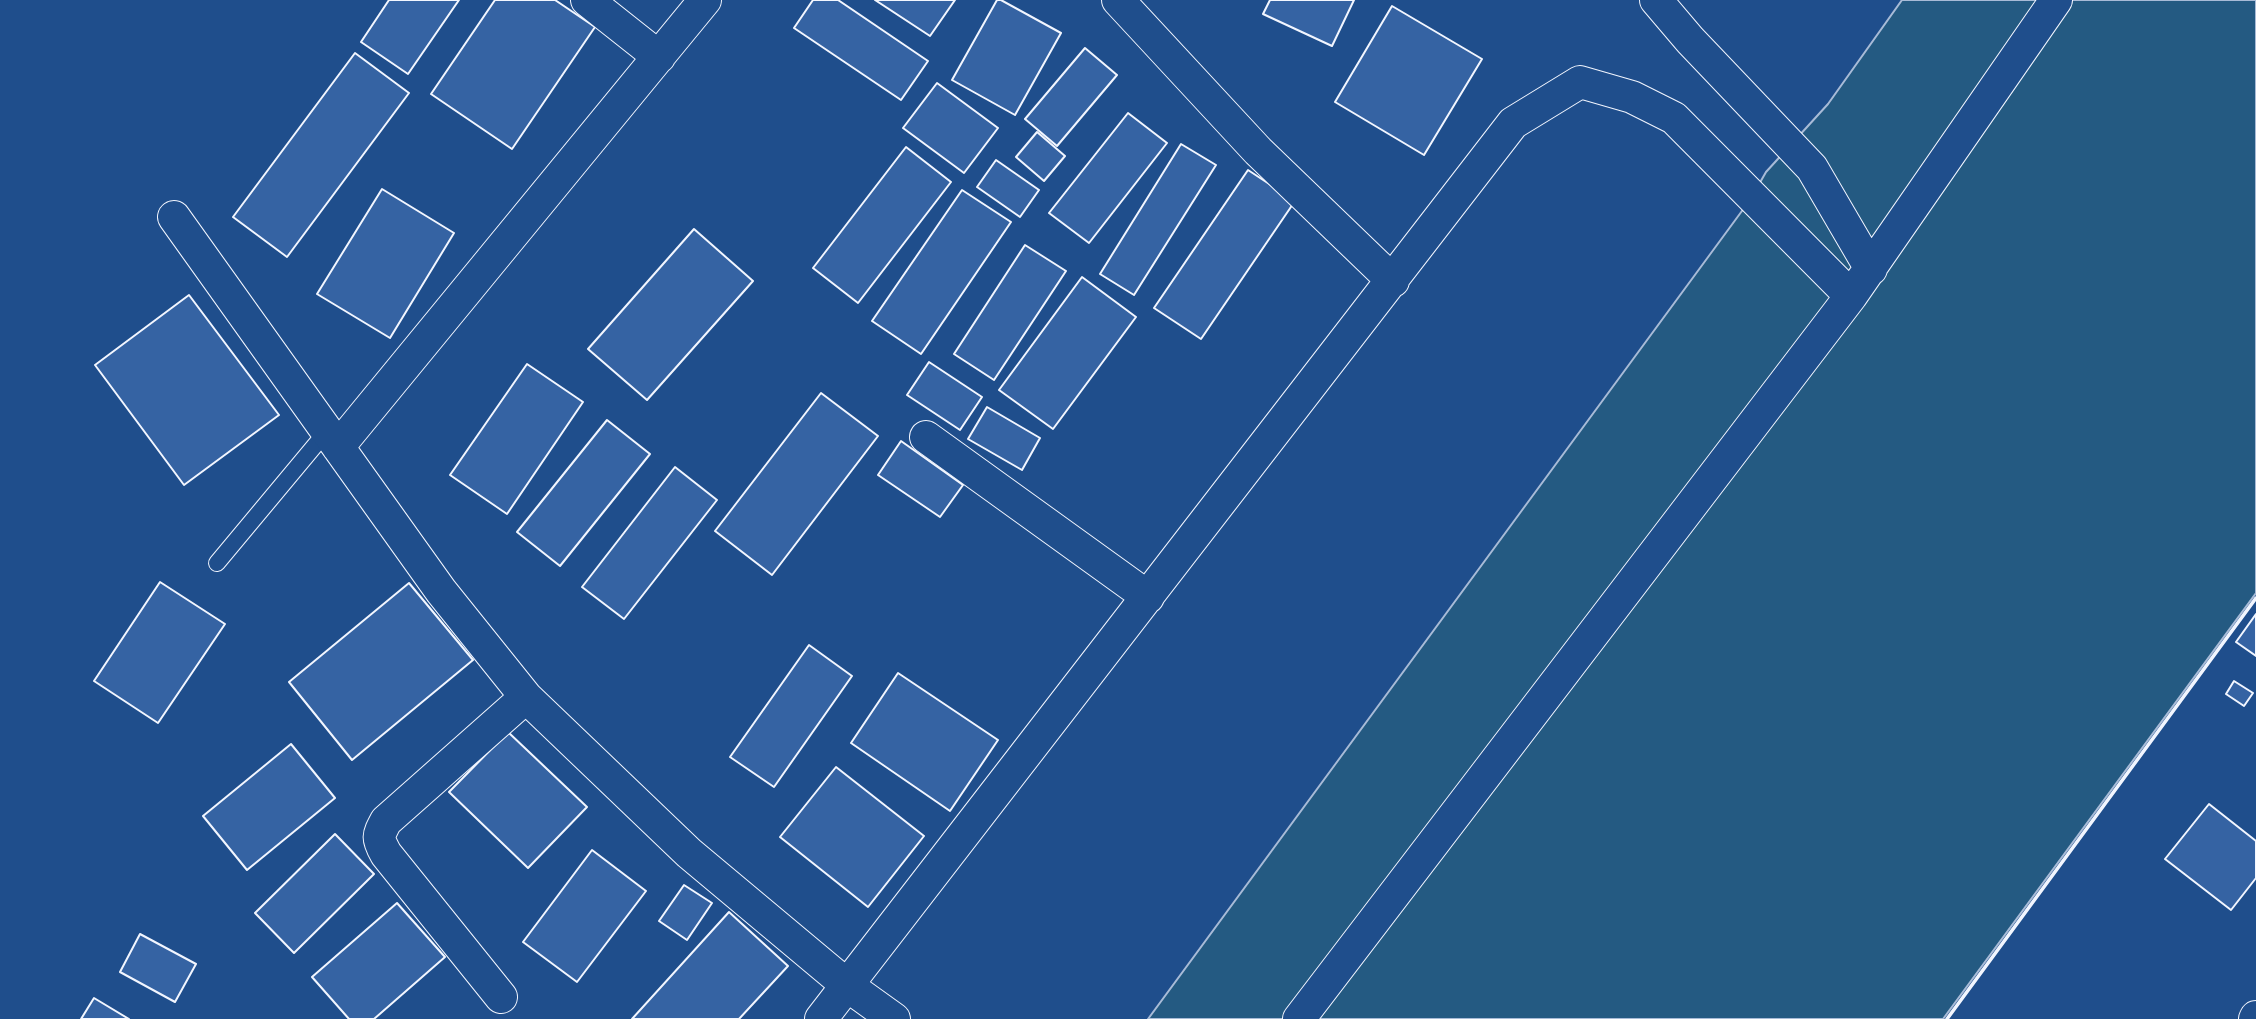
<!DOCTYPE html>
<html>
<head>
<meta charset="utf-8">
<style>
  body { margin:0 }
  canvas { display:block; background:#1f4e8c }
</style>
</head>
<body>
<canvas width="2256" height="1019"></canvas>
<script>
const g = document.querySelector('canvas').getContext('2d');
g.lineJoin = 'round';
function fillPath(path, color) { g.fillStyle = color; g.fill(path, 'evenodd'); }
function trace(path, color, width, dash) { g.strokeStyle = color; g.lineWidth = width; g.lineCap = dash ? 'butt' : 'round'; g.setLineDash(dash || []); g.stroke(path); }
const green = new Path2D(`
  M 1902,0 L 2256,0 L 2256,593 L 1943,1019 L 1148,1019 L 1750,200 L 1766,172 L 1828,104 Z`);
const building = new Path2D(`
  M 389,0 L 459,0 L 408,74 L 361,42 Z
  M 495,0 L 555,0 L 595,27 L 512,149 L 431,94 Z
  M 813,0 L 838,0 L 928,61 L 901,100 L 794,28 Z
  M 875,0 L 955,0 L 930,36 Z
  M 997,0 L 1001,0 L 1061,33 L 1015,115 L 952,80 Z
  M 1270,0 L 1354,0 L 1332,46 L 1263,14 Z
  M 1392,6 L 1482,59 L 1424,155 L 1335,102 Z
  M 1085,48 L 1117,75 L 1057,146 L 1025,119 Z
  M 355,53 L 409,93 L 287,257 L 233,217 Z
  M 937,83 L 998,128 L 964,173 L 903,128 Z
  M 1128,113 L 1167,143 L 1089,243 L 1049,213 Z
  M 1037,132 L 1065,156 L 1044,181 L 1016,157 Z
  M 1181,144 L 1216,165 L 1134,295 L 1100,274 Z
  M 906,147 L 951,182 L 858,303 L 813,268 Z
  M 996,160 L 1039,190 L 1020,217 L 977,187 Z
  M 1248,170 L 1295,201 L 1201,339 L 1154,308 Z
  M 382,189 L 454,233 L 390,338 L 317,294 Z
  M 962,190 L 1011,222 L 921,354 L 872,321 Z
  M 694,229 L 753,281 L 647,400 L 588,349 Z
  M 1025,245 L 1066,271 L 994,380 L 954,354 Z
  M 1082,277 L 1136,317 L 1053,429 L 999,390 Z
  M 189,295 L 279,415 L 184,485 L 95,365 Z
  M 929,362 L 982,397 L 960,430 L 907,395 Z
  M 527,364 L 583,402 L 507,514 L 450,475 Z
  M 821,393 L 878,436 L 772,575 L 715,531 Z
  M 987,407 L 1040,438 L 1022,470 L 968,439 Z
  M 607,420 L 650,454 L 560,566 L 517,532 Z
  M 901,441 L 963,485 L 940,517 L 878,475 Z
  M 675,467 L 717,500 L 624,619 L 582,587 Z
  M 160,582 L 225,624 L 158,723 L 94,681 Z
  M 409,583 L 473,660 L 352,760 L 289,682 Z
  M 2256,614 L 2256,656 L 2236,642 Z
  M 809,645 L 852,676 L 774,787 L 730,757 Z
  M 898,673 L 998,740 L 950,811 L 851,743 Z
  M 2234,681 L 2253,693 L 2244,706 L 2226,694 Z
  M 508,732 L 587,807 L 528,868 L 449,792 Z
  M 291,744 L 335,798 L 247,870 L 203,816 Z
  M 836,767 L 924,836 L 868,907 L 780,837 Z
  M 2209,804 L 2256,841 L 2256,878 L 2231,910 L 2165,859 Z
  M 335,834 L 374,874 L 294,953 L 255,913 Z
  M 592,850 L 646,891 L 577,982 L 523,942 Z
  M 684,885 L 712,903 L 687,940 L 659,921 Z
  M 397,903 L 445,957 L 374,1019 L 349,1019 L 312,977 Z
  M 729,912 L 788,966 L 739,1019 L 632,1019 Z
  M 140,934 L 196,964 L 175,1002 L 120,972 Z
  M 94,998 L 129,1019 L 81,1019 Z`);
const service = new Path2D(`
  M 217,563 L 327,431`);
const minor = new Path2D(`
  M 587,0 L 659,57
  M 1118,0 L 1258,151 L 1393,281
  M 1656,0 L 1690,40 L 1812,168 L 1871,269
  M 174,217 L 441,591 L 526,697 L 689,853 L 848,986 L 894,1019
  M 926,437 L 1148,597
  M 338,447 L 705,0
  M 501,997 L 386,854 C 377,838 378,836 386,821 L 526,697
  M 821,1019 L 1513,123 L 1580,82 L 1632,97 L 1674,118 L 1851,296
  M 1299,1019 L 1851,296 L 2056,0
  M 2255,1019 L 2256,1017`);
const wall = new Path2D(`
  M 1947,1019 L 2256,598`);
fillPath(green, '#245a82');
trace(green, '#a8bbd7', 2);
fillPath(building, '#3563a3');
trace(building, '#f2f6ff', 2);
trace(service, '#f2f6ff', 18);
trace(minor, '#f2f6ff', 34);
trace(service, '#1f4e8c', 16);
trace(minor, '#1f4e8c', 32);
trace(wall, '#f2f6ff', 3.5);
</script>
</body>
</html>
